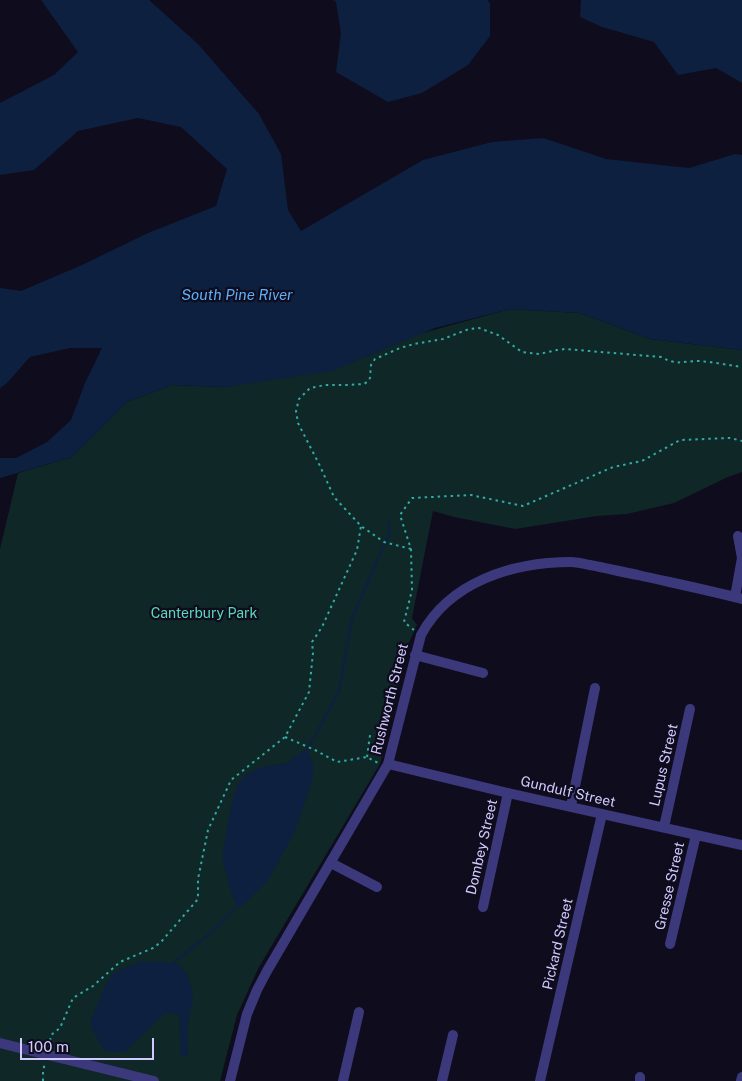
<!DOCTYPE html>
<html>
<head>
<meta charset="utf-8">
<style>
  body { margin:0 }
  #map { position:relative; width:742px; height:1081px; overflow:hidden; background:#0f0c1d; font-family:"Public Sans",sans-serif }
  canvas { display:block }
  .scale { position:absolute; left:20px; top:1038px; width:134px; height:22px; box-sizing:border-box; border:2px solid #d0cafe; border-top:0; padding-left:6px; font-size:15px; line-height:18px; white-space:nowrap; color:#d0cafe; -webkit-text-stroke:4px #0f0c1d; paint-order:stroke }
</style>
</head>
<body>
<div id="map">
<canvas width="742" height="1081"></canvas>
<div class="scale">100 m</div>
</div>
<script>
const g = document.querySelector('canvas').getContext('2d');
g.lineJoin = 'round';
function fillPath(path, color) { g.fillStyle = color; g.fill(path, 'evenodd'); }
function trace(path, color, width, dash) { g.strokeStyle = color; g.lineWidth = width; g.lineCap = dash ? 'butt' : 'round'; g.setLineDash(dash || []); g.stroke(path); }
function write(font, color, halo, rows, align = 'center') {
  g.font = font + ' "Public Sans",sans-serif'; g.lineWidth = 4.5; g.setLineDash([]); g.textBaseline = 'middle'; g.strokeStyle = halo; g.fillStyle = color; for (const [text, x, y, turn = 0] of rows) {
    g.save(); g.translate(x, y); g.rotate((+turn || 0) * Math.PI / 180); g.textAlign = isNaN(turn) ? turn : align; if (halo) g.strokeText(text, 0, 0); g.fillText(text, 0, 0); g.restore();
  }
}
const green = new Path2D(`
  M 510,309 L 580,313 L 650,339 L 742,350 L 742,472 L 728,477 L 674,503 L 627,514 L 597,516 L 515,529 L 454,517 L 433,511 L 412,618 L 417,625 L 405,651 L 380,764 L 259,967 L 237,1015 L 220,1081 L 0,1081 L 0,549 L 18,473 L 72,457 L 127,402 L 172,385 L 226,387 Z`);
const water = new Path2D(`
  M 41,0 L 149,0 L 198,44 L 259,114 L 281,154 L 288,210 L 301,231 L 423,160 L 492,142 L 543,138 L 606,159 L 689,168 L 735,154 L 742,155 L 742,350 L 650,339 L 580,313 L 510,309 L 435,328 L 332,371 L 226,387 L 172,385 L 127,402 L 72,457 L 0,478 L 0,458 L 16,458 L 47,442 L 71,420 L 85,383 L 102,348 L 70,348 L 30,357 L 7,383 L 0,388 L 0,288 L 21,291 L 82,265 L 148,233 L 216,206 L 227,169 L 181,127 L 138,118 L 78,131 L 34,170 L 0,175 L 0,103 L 54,75 L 78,52 Z
  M 333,0 L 487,0 L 490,3 L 490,36 L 468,65 L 422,93 L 388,102 L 336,72 L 341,33 L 336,2 Z
  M 581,0 L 742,0 L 742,83 L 716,68 L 678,75 L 654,42 L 602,27 L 580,17 Z
  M 307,750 L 313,763 L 313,778 L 295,831 L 269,879 L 242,906 L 237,906 L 233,898 L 223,862 L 223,851 L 231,806 L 237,787 L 244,776 L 262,767 L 286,763 L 303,751 Z
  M 143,961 L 173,963 L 180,966 L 186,973 L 191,985 L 193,996 L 187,1028 L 188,1056 L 181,1056 L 179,1014 L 165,1013 L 130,1047 L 124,1052 L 110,1052 L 104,1050 L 91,1027 L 91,1019 L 107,982 L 115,972 Z`);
const stream = new Path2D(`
  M 307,750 L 339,691 L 352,618 L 389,534 L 389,522
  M 173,963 L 207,936 L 237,906`);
const path = new Path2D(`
  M 411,549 L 384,542 L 361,526 L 334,497 L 320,466 L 298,423 L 296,411 L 299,399 L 310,388 L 325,385 L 346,385 L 364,384 L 367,382 L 370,378 L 371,365 L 375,359 L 400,348 L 414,344 L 443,339 L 469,329 L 479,328 L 498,335 L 522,352 L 539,354 L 557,350 L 565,349 L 661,357 C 678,366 682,361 699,361 C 713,362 728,365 742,367
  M 414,630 L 404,622 L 412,590 L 411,549 L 400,515 L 412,498 L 471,495 L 523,506 L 613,467 L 642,461 L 680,440 L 730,438 L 742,441
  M 285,737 L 315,750 L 337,762 L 367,757 L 378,763
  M 367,757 L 370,735
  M 49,1047 L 51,1035 L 60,1028 L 73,998 L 93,986 L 120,962 L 153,948 L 161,942 L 198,899 L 198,879 L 208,830 L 231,780 L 285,737 L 309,692 L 313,653 L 312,642 L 322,627 L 357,550 L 361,526
  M 43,1081 L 43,1070 L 45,1064`);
const minor = new Path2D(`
  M 735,597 L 742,558 L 738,536
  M 415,655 L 483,673
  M 388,764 L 508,793 L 742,845
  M 571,806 L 595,688
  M 664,827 L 690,709
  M 331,863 L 377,887
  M 483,907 L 508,793
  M 670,944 L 696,835
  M 0,1043 L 154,1081
  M 230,1081 L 247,1014 L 257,990 L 267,971 L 388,764 L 421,635 C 450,581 514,562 571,562 C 577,562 584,564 590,565 C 606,568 622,572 638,575 C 673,583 708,590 742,599
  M 343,1081 L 359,1012
  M 442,1081 L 453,1035
  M 540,1081 L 602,814
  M 640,1081 L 640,1077
  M 741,1081 L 742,1077`);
const parkNames = [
  ["Canterbury Park",204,614]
];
const streetNames = [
  ["Rushworth Street",390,699,-76],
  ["Lupus Street",664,765,-77],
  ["Gundulf Street",568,792,13],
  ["Dombey Street",482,847,-77],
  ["Gresse Street",670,886,-77],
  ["Pickard Street",558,944,-77]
];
const waterNames = [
  ["South Pine River",237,295]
];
fillPath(green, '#0f2726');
fillPath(water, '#0d2040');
trace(stream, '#0d2040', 2.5);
trace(path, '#30aba5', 2, [2.5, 4]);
trace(minor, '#3b387b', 10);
write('14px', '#59dabb', '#0f0c1d', parkNames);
write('14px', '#d0cafe', '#0f0c1d', streetNames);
write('italic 15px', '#5baffb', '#0f0c1d', waterNames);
</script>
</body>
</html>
